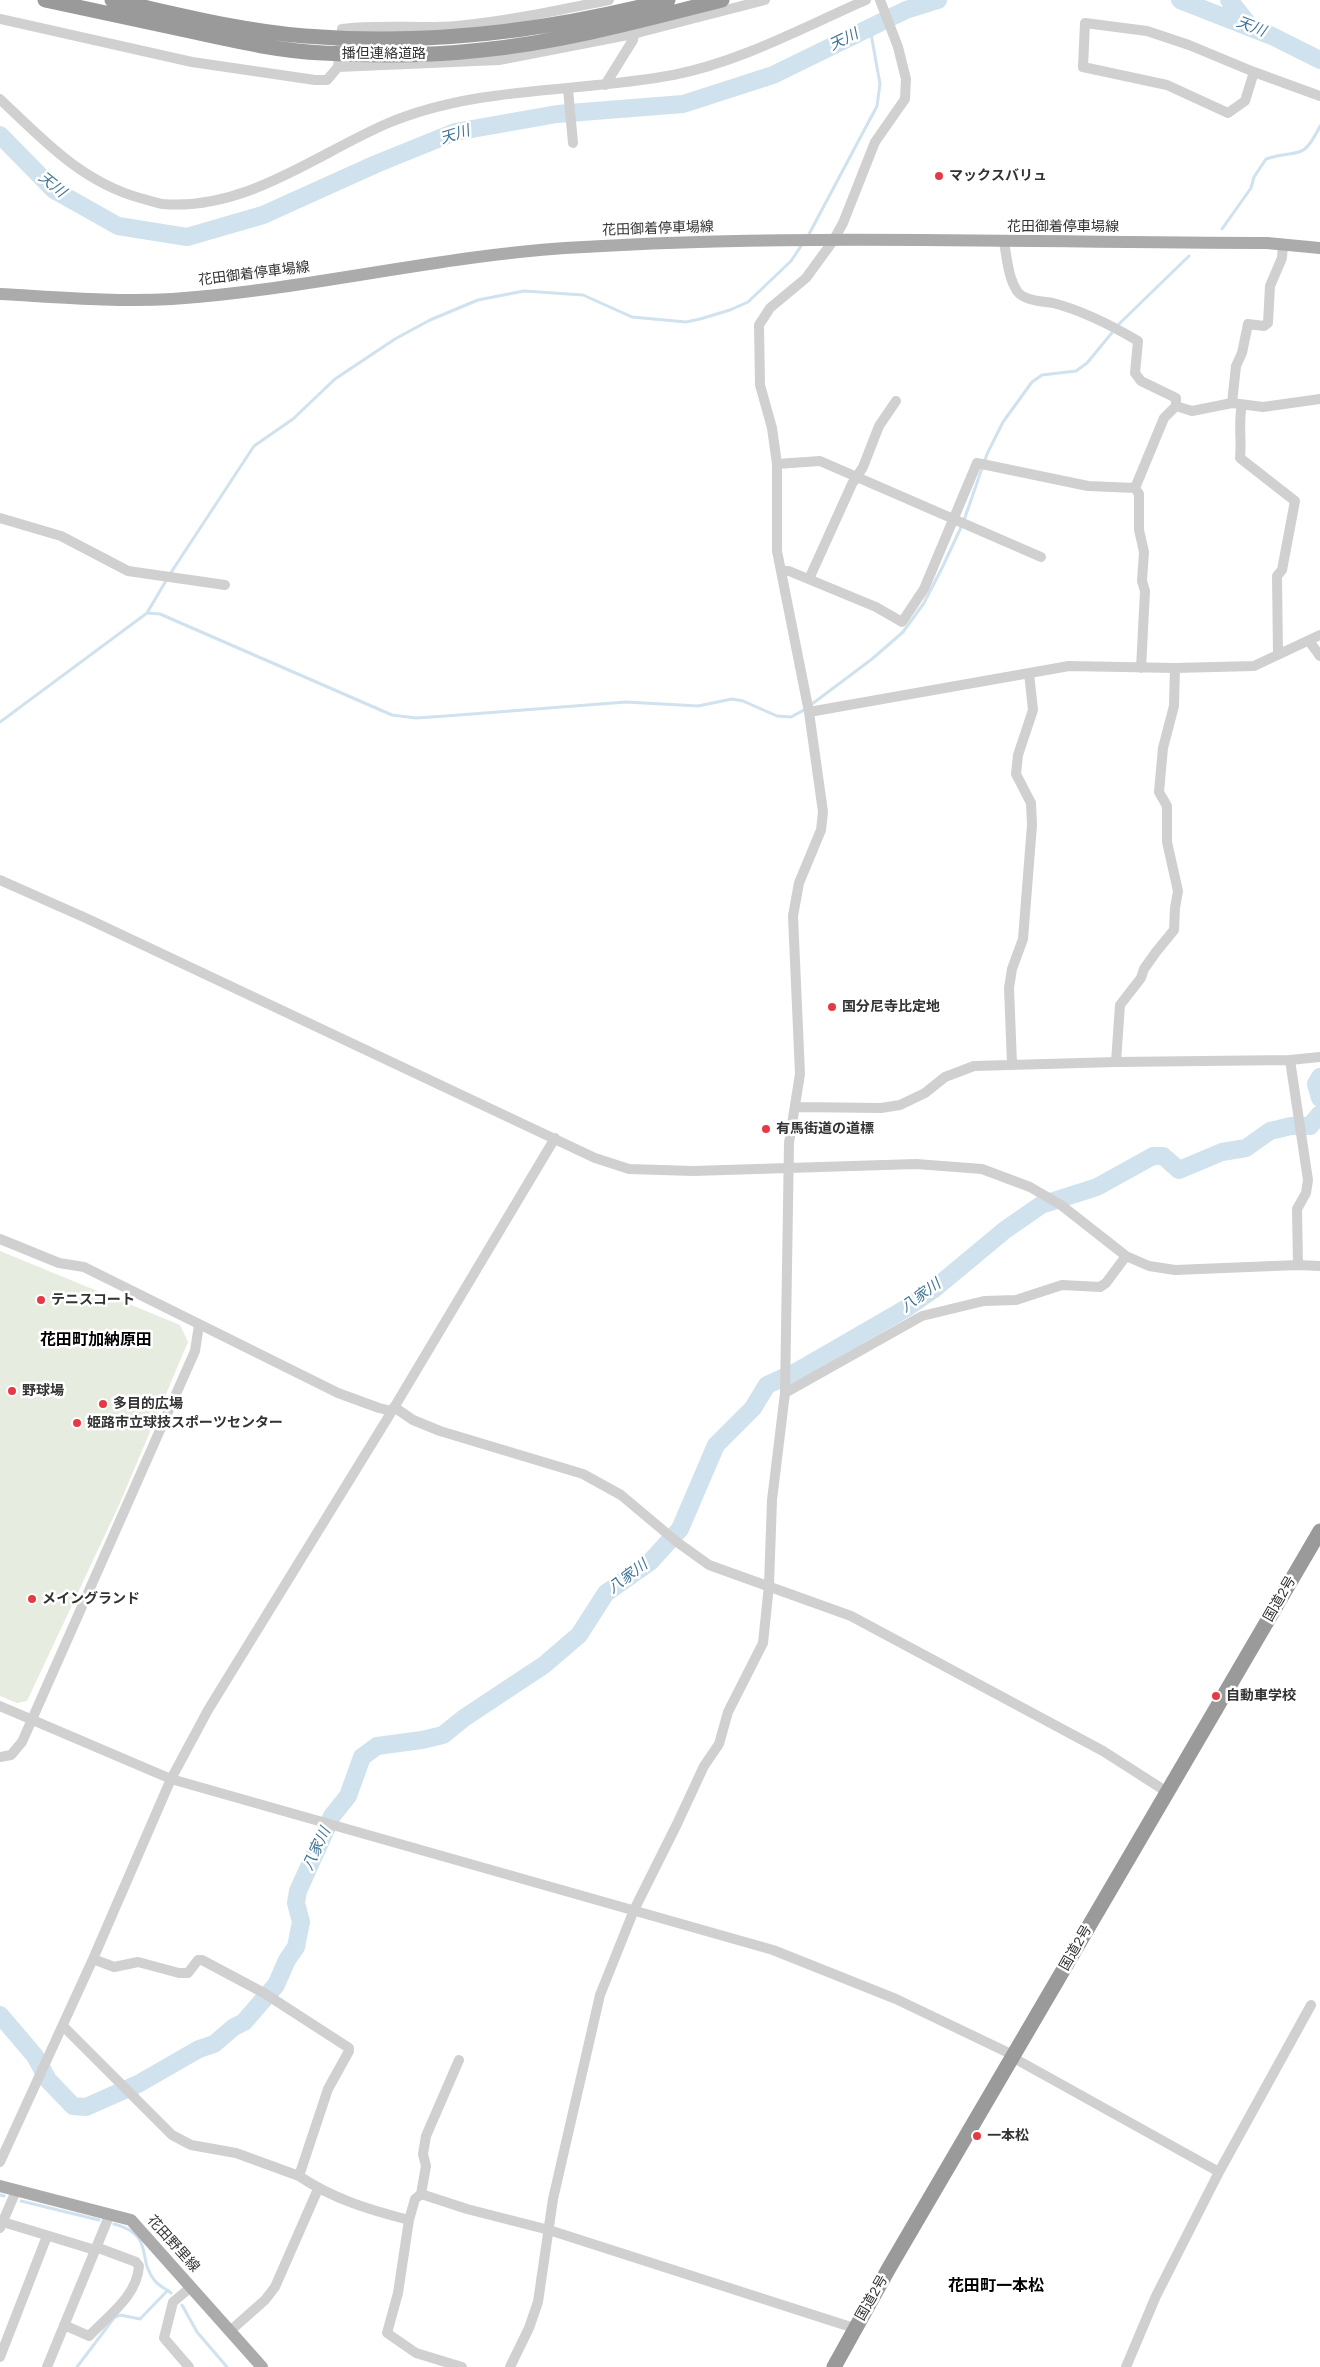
<!DOCTYPE html>
<html>
<head>
<meta charset="utf-8">
<style>
  body { margin:0 }
  canvas { display:block; background:#fff }
</style>
</head>
<body>
<canvas width="1320" height="2367"></canvas>
<script>
const g = document.querySelector('canvas').getContext('2d');
g.lineJoin = 'round';
function fillPath(path, color) { g.fillStyle = color; g.fill(path, 'evenodd'); }
function trace(path, color, width, dash) { g.strokeStyle = color; g.lineWidth = width; g.lineCap = dash ? 'butt' : 'round'; g.setLineDash(dash || []); g.stroke(path); }
function write(font, color, halo, rows, align = 'center') {
  g.font = font + ' Helvetica,"Noto Sans JP",sans-serif'; g.lineWidth = 5; g.setLineDash([]); g.textBaseline = 'middle'; g.strokeStyle = halo; g.fillStyle = color; for (const [text, x, y, turn = 0] of rows) {
    g.save(); g.translate(x, y); g.rotate((+turn || 0) * Math.PI / 180); g.textAlign = isNaN(turn) ? turn : align; if (halo) g.strokeText(text, 0, 0); g.fillText(text, 0, 0); g.restore();
  }
}
const green = new Path2D(`
  M 0,1251 L 180,1325 L 188,1342 L 119,1505 L 27,1701 L 17,1703 L 0,1696 Z`);
const stream = new Path2D(`
  M 1222,229 L 1251,188 L 1254,177 L 1266,159 C 1299,148 1302,163 1320,126
  M 808,236 L 877,106 L 880,84 L 870,28
  M 170,574 L 254,446 L 293,419 L 335,379 L 395,339 L 430,320 L 478,300 L 524,291 L 583,295 L 632,317 L 686,322 L 700,319 L 730,310 L 748,302 L 791,261 L 803,243
  M 147,613 L 160,614 L 392,715 L 416,718 L 446,716 L 626,702 L 698,706 L 732,699 L 743,701 L 777,716 L 791,717 L 804,710 L 872,659 L 903,632 L 924,603 L 942,568 L 963,523 L 987,454 L 1003,422 L 1032,382 L 1042,375 L 1076,371 L 1087,363 L 1120,323 L 1189,256
  M 0,722 L 147,613 L 167,579
  M 0,2195 L 4,2196
  M 21,2201 L 99,2220
  M 114,2224 C 156,2235 136,2259 155,2281 C 159,2286 166,2289 171,2293
  M 182,2305 L 197,2332 L 227,2367
  M 77,2367 L 114,2318 L 120,2315 L 140,2319 L 168,2290`);
const river = new Path2D(`
  M 1180,0 L 1272,36 L 1320,60
  M 1229,0 L 1249,25
  M 0,135 L 54,190 L 118,226 L 187,237 L 263,215 L 376,164 L 455,132 L 557,114 L 683,104 L 773,75 L 906,10 L 938,0
  M 1320,1077 L 1316,1084 L 1320,1098
  M 0,2015 L 35,2056 L 48,2080 L 73,2106 L 86,2107 L 138,2084 L 199,2049 L 214,2044 L 234,2027 L 244,2022 L 276,1985 L 287,1960 L 296,1947 L 301,1922 L 296,1903 L 298,1891 L 332,1816 L 348,1796 L 362,1757 L 377,1746 L 422,1740 L 443,1735 L 464,1718 L 544,1665 L 579,1635 L 606,1593 L 650,1562 L 680,1529 L 716,1445 L 753,1408 L 767,1385 L 796,1372 L 905,1309 L 934,1289 L 1005,1230 L 1041,1205 L 1097,1187 L 1153,1156 L 1163,1156 L 1179,1170 L 1222,1152 L 1246,1148 L 1270,1131 L 1291,1126 L 1310,1126 L 1320,1114`);
const minor = new Path2D(`
  M 0,19 L 192,62 L 315,80 L 327,80 L 338,67 L 342,29 C 380,24 419,29 457,26 C 509,21 559,10 609,0
  M 338,67 L 499,60 L 633,34 L 765,0
  M 1254,72 L 1189,45 L 1147,31 L 1085,23 L 1083,67 L 1167,85 L 1228,113 L 1245,101 L 1254,72 L 1320,96
  M 605,85 L 633,40 L 635,29
  M 568,89 L 573,143
  M 0,99 C 43,140 82,182 140,198 C 148,200 156,203 163,204 C 245,211 315,155 386,124 C 477,85 578,93 673,75 C 740,62 804,27 866,0
  M 1004,242 C 1007,258 1008,277 1017,291 C 1024,301 1042,301 1053,303 C 1084,311 1111,325 1138,341 L 1135,373 L 1141,381 L 1176,398 L 1176,406 L 1164,418 L 1135,488
  M 1232,403 L 1236,366 L 1242,353 L 1248,324 L 1264,326 L 1268,323 L 1270,286 L 1282,258 L 1283,244
  M 1242,405 C 1238,421 1242,441 1240,458 L 1295,501 L 1282,570 L 1277,576 L 1278,654
  M 1176,406 L 1192,411 L 1232,403 L 1263,407 L 1320,399
  M 777,464 L 820,461 L 1041,557
  M 1135,488 L 1139,494 L 1139,530 L 1144,552 L 1142,581 L 1145,591 L 1141,668
  M 0,518 L 61,536 L 128,571 L 225,585
  M 781,571 L 789,571 L 876,607 L 902,622 L 924,589 L 977,463 L 1088,486 L 1135,488
  M 809,579 L 852,484 L 863,467 L 879,426 L 896,401
  M 1309,641 L 1320,656
  M 809,712 L 1069,666 L 1175,668 L 1254,666 L 1320,635
  M 0,880 L 88,919 L 595,1158 L 629,1169 L 693,1171 L 916,1164 L 982,1169 L 1030,1187 L 1061,1205 L 1126,1256 L 1149,1266 L 1175,1270 L 1298,1265 L 1320,1266
  M 1290,1060 L 1308,1180 L 1306,1193 L 1297,1209 L 1298,1265
  M 1116,1062 L 1120,1005 L 1141,978 L 1144,969 L 1156,952 L 1174,930 L 1175,908 L 1178,891 L 1167,842 L 1167,806 L 1159,792 L 1163,748 L 1174,706 L 1175,668
  M 1012,1064 L 1009,988 L 1012,969 L 1023,939 L 1032,825 L 1031,803 L 1016,774 L 1018,755 L 1033,710 L 1029,673
  M 796,1107 L 881,1108 L 900,1105 L 925,1093 L 945,1077 L 974,1066 L 1116,1062 L 1290,1060 L 1320,1057
  M 0,1239 L 59,1263 L 84,1267 L 338,1393 L 379,1408 L 392,1411
  M 785,1393 L 922,1316 L 984,1301 L 1016,1300 L 1062,1285 L 1100,1287 L 1106,1283 L 1126,1256
  M 394,1407 L 413,1420 L 440,1431 L 583,1474 L 621,1495 L 677,1542 L 709,1565 L 851,1616 L 1103,1751 L 1167,1792
  M 0,1706 L 171,1779 L 773,1950 L 896,1999 L 1013,2055
  M 0,1757 L 11,1755 L 22,1742 L 195,1351 L 199,1325
  M 93,1959 L 114,1967 L 138,1962 L 179,1973 L 188,1973 L 198,1960 L 202,1960 L 264,1993 L 349,2048 L 349,2051 L 328,2089 L 299,2176 C 333,2199 370,2210 409,2220
  M 63,2026 L 172,2135 L 191,2145 L 236,2153 L 299,2176
  M 1012,2057 L 1219,2172 L 1311,2005
  M 459,2060 L 426,2136 L 423,2154 L 426,2166 L 421,2194 L 415,2199 L 409,2220 L 398,2293 L 387,2333 L 416,2353 L 462,2367
  M 0,2162 L 93,1959 L 171,1779 L 208,1710 L 392,1411 L 555,1138
  M 421,2194 L 467,2209 L 549,2230 L 854,2328
  M 3,2222 L 95,2250
  M 0,2228 L 16,2191
  M 64,2325 L 89,2336 C 109,2315 137,2296 139,2266 L 136,2262 L 96,2247
  M 230,2331 L 265,2300 L 275,2287 L 318,2189
  M 0,2357 L 47,2236
  M 47,2367 L 110,2214
  M 189,2367 L 164,2338 L 173,2302 L 191,2287
  M 510,2367 L 529,2328 L 538,2302 L 553,2199 L 600,1995 L 634,1910 L 677,1824 L 704,1766 L 719,1744 L 728,1712 L 763,1643 L 769,1585 L 772,1500 L 785,1393 L 789,1143 L 800,1074 L 793,916 L 799,883 L 821,830 L 823,812 L 809,712 L 777,551 L 777,464 L 772,428 L 760,385 L 759,325 L 770,308 L 806,278 L 833,241 L 843,223 L 875,142 L 905,99 L 906,79 L 898,47 L 880,0
  M 1126,2367 L 1156,2296 L 1219,2172`);
const major = new Path2D(`
  M 0,294 C 57,297 115,302 172,299 C 304,290 433,257 565,248 C 798,233 1033,243 1267,243 L 1320,248
  M 0,2186 L 131,2220 L 262,2367`);
const highway = new Path2D(`
  M 45,0 C 92,10 139,20 185,30 C 231,40 277,51 323,53 C 376,56 429,56 482,50 C 563,42 643,20 722,0
  M 112,0 C 176,14 240,31 305,36 C 427,46 549,31 668,0
  M 834,2367 L 889,2268 L 1320,1531`);
const markers = [
  [939,176,5,"#e63946"],
  [832,1007,5,"#e63946"],
  [766,1129,5,"#e63946"],
  [41,1300,5,"#e63946"],
  [12,1391,5,"#e63946"],
  [103,1404,5,"#e63946"],
  [77,1423,5,"#e63946"],
  [32,1599,5,"#e63946"],
  [1216,1696,5,"#e63946"],
  [977,2136,5,"#e63946"]
];
const streetNames = [
  ["播但連絡道路",384,54],
  ["花田御着停車場線",1063,227],
  ["花田御着停車場線",658,229,-2],
  ["花田御着停車場線",254,274,-7],
  ["国道2号",1280,1599,-60],
  ["国道2号",1076,1948,-60],
  ["花田野里線",173,2244,48],
  ["国道2号",872,2298,-60]
];
const poiNames = [
  ["マックスバリュ",949,176],
  ["国分尼寺比定地",842,1007],
  ["有馬街道の道標",776,1129],
  ["テニスコート",51,1300],
  ["野球場",22,1391],
  ["多目的広場",113,1404],
  ["姫路市立球技スポーツセンター",87,1423],
  ["メイングランド",42,1599],
  ["自動車学校",1226,1696],
  ["一本松",987,2136]
];
const waterNames = [
  ["天川",1251,27,21],
  ["天川",844,40,-26],
  ["天川",455,135,-17],
  ["天川",52,185,39],
  ["八家川",921,1296,-36],
  ["八家川",628,1577,-37],
  ["八家川",317,1849,-65]
];
const quarterNames = [
  ["花田町加納原田",96,1341],
  ["花田町一本松",996,2287]
];
fillPath(green, '#e6ecdf');
trace(stream, '#cfe2ee', 3);
trace(river, '#cfe2ee', 18);
trace(minor, '#d0d0d0', 10);
trace(major, '#ababab', 12);
trace(highway, '#9a9a9a', 15);
for (const [x, y, r, color] of markers) { const dot = new Path2D(); dot.arc(x, y, r, 0, 2 * Math.PI); g.fillStyle = color; g.fill(dot); trace(dot, '#fff', 2); }
write('14px', '#333', '#fff', streetNames);
write('bold 14px', '#333', '#fff', poiNames, 'left');
write('italic 15px', '#3f7597', '#fff', waterNames);
write('bold 16px', '#000', '#fff', quarterNames);
</script>
</body>
</html>
